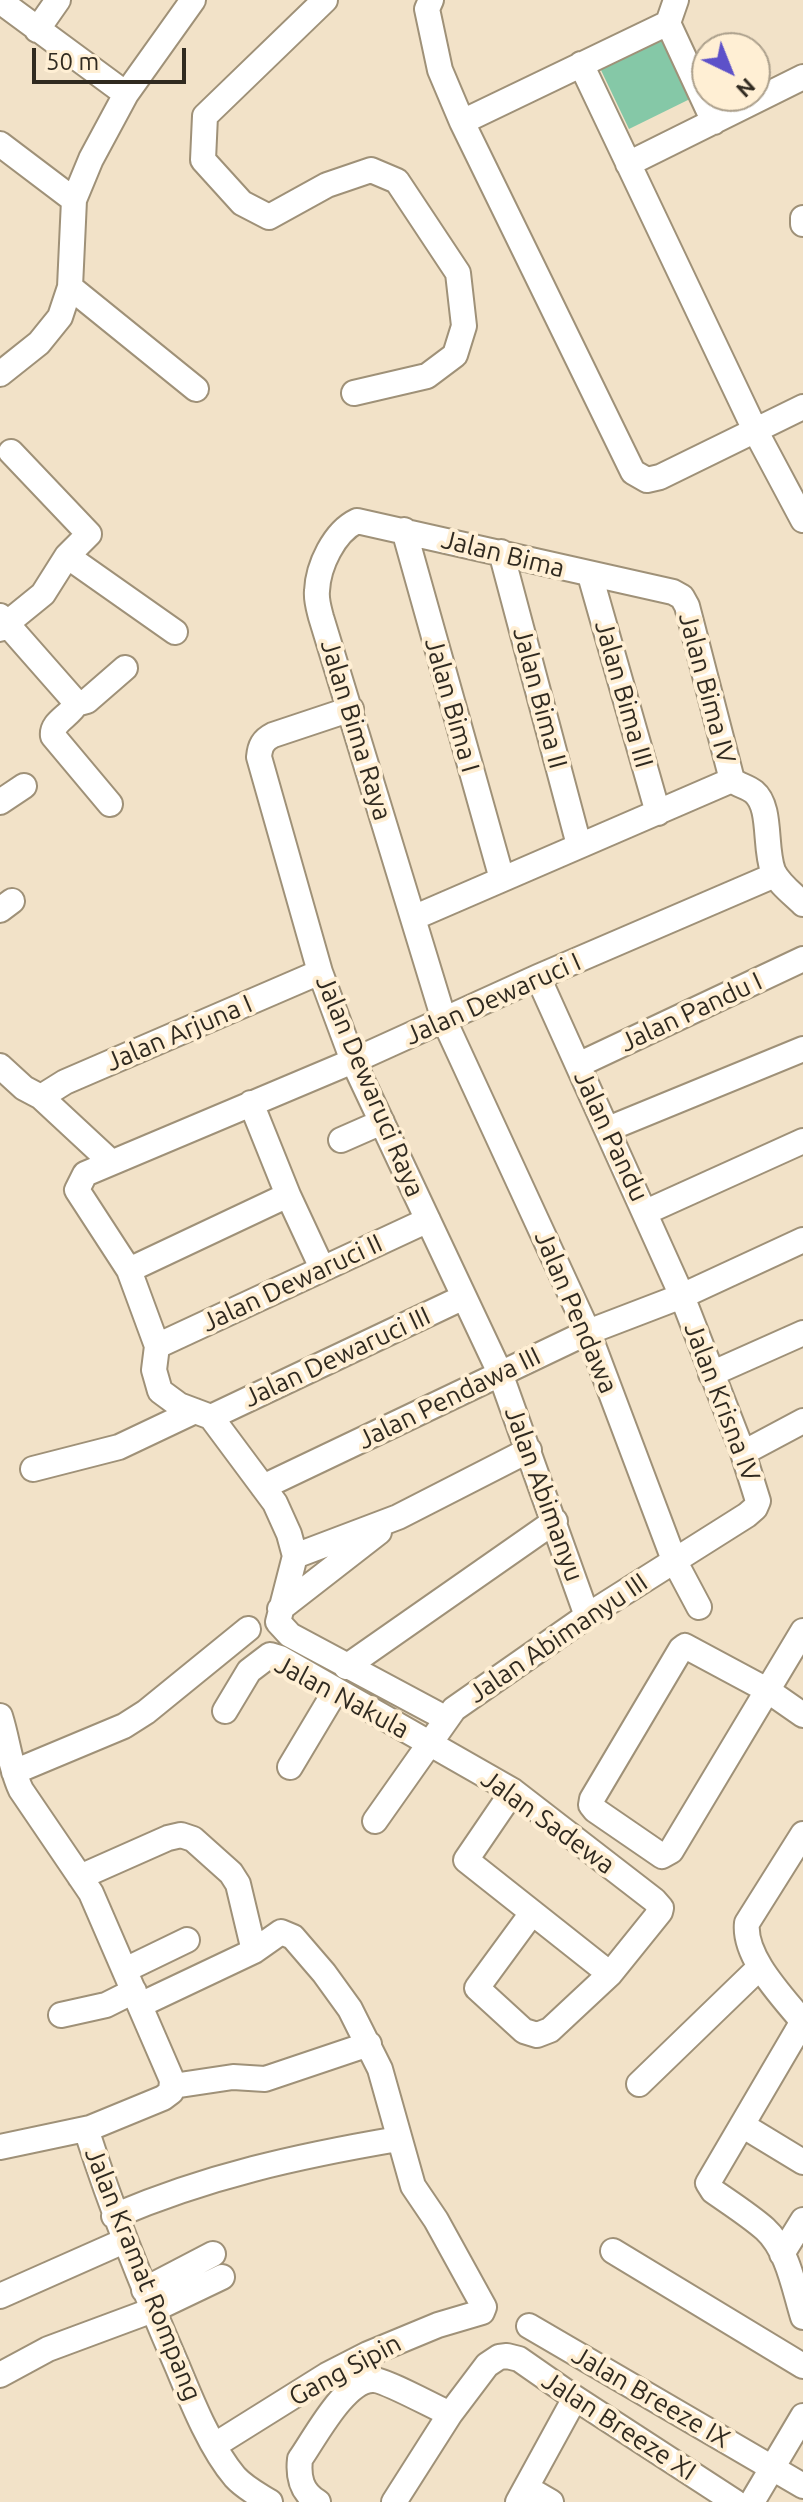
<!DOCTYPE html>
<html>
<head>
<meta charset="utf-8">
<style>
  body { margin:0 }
  #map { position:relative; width:803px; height:2502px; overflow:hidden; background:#f2e2c8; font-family:Ubuntu,sans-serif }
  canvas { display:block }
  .north { position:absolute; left:691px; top:32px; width:80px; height:80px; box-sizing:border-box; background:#ffefd4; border:2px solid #aca08c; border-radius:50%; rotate:137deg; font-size:22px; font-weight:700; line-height:32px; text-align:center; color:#302a20 }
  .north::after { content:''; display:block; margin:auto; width:28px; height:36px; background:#5d51c9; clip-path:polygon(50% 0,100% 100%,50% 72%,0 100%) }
  .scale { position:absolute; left:32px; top:48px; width:154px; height:36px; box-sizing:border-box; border:4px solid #302a20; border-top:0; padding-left:10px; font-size:24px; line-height:28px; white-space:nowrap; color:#302a20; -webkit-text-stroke:6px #ffefd4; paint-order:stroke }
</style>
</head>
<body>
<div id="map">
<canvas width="803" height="2502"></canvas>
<div class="north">N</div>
<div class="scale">50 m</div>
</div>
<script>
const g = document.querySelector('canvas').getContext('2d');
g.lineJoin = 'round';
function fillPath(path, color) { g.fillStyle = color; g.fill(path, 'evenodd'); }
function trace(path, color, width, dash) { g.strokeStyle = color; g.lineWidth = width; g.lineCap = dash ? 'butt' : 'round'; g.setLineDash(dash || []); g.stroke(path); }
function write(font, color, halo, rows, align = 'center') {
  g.font = font + ' Ubuntu,sans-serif'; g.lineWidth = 8; g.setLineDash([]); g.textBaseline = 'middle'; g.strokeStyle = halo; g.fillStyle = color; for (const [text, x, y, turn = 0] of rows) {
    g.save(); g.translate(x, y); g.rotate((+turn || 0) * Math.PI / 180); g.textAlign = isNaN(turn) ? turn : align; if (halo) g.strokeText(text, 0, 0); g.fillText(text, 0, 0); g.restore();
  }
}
const green = new Path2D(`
  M 665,37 L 694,97 L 629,129 L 600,68 Z`);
const minor = new Path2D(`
  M 325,0 L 205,116 L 203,160 L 242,203 L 269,217 L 327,185 L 371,170 L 397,181 L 458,273 L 464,326 L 455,355 L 427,376 L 354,393
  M 431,0 L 427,9 L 440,70 L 462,122 L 633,472 L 647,480 L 660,477 L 803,407
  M 676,0 L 668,23 L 714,122
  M 0,1 L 126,94
  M 37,30 L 58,0
  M 581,64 L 755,430 L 803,520
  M 462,122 L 668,23
  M 0,144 L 74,200
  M 628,164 L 803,77
  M 803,218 L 803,224
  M 70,287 L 196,389
  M 0,374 L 39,343 L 60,317 L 70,287 L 74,200 L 91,159 L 126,94 L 193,0
  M 404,530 L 502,879
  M 501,552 L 579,845
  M 67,556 L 175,632
  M 590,575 L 658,813
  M 0,616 L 73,699 L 76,704 C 70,716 51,722 53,736 L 110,804
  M 0,629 L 43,594 L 67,556 L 89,534 L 11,452
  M 76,704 L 87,701 L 125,668
  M 351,709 L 273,735 C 263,740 260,746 259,757 L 320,972 L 353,1061 L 500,1373 L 587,1616
  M 732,780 C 738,785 748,787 754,792 C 772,807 764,847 773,871 C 779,884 793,894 803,904
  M 0,802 L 24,786
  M 0,910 L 12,901
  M 413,918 L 732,780
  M 578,1065 L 803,959
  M 0,1066 L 24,1088 L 41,1097 L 111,1162
  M 41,1097 L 65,1082 L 320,972
  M 251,1103 L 288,1195
  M 608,1129 L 803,1049
  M 341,1140 L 382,1122
  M 646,1212 L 803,1141
  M 129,1270 L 288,1195 L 322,1268
  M 157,1346 L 428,1220
  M 711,1374 L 803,1333
  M 211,1417 L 179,1405 L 160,1391 L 154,1370 L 157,1346 L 129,1270 L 77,1190 L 85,1174 L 353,1061 L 538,977 L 775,875
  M 211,1417 L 275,1503 L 289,1534 L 295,1556 L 278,1622 L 290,1635 L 445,1718
  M 211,1417 L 464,1297
  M 743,1453 L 803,1421
  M 33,1469 L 119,1447 L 195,1411
  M 263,1487 L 588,1332 L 682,1296 L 803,1240
  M 295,1556 L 398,1517 L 529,1450
  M 699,1607 L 674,1560 L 588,1332 L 444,1020 L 321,617 C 319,609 316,600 317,591 C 318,566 334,532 357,521 L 673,592 L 682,597 L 687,606 L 732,780
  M 280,1609 L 379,1532
  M 803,1631 L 671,1851 L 662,1856 L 595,1810 L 591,1805 L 592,1799 L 681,1649 L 685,1646 L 767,1690 L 803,1715
  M 346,1667 L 555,1521
  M 225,1711 L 249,1671 L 270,1655 L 280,1658 L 513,1791 L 654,1900 L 661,1908 L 660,1912 L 610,1974 L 550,2030 L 537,2035 L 524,2031 L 477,1988 L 532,1913
  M 0,1716 C 8,1741 10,1767 21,1790 L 91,1893 L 172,2080 L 171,2092 L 163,2098 L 90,2128 L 89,2138 C 114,2216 145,2292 178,2368 C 192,2402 211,2449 235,2477 C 245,2488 257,2494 270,2502
  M 290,1767 L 336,1690
  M 14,1772 L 124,1726 L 146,1712 L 248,1629
  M 513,1791 L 466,1860 L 610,1974
  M 375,1821 L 454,1709 L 587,1616 L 747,1515 L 755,1508 L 758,1501 L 743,1453 L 682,1296 L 538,977
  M 80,1877 L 168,1838 L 181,1835 L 193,1839 L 231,1873 L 238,1884 L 254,1951
  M 125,1970 L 187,1940
  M 140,2005 L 254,1951 L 281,1932 L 293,1937 L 324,1973 L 350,2009 L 380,2069 L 413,2186 L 436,2220 L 484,2307 L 482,2312 L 438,2325 L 368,2354 L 327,2375 L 215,2445
  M 61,2015 L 106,2005 L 134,1991
  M 803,2021 L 708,2183 L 713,2191 C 730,2203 749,2215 765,2229 C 788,2250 794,2288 803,2317
  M 803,2022 C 783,1997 743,1957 747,1923 L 803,1834
  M 639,2084 L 760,1967
  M 173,2086 L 233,2077 L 265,2079 L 369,2044
  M 742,2125 L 803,2162
  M 0,2147 L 90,2128
  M 114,2216 C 208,2176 298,2156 398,2139
  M 613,2251 L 803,2366
  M 782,2254 L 803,2220
  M 144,2290 L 213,2254
  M 0,2296 L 124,2241
  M 529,2326 L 803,2486
  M 0,2375 L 48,2349 L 153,2310 L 222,2277
  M 527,2488 L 551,2502
  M 318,2502 C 301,2492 298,2477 300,2459 C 315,2438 346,2377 375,2380 C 389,2382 434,2407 450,2414
  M 394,2502 L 450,2414 L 487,2365 L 499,2357 L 507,2356 L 519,2359 L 575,2398 L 735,2502
  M 518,2502 L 575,2398
  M 752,2502 L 803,2416`);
const streetNames = [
  ["Jalan Bima",503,554,14],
  ["Jalan Bima IV",707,688,75],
  ["Jalan Bima III",624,694,74],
  ["Jalan Bima II",540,698,75],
  ["Jalan Bima I",452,705,74],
  ["Jalan Bima Raya",356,730,73],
  ["Jalan Dewaruci I",493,999,-24],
  ["Jalan Pandu I",691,1012,-25],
  ["Jalan Arjuna I",179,1033,-23],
  ["Jalan Dewaruci Raya",370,1086,67],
  ["Jalan Pandu",611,1136,65],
  ["Jalan Dewaruci II",292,1283,-25],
  ["Jalan Pendawa",576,1312,67],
  ["Jalan Dewaruci III",337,1357,-25],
  ["Jalan Pendawa III",449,1398,-26],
  ["Jalan Krisna IV",722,1402,69],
  ["Jalan Abimanyu",544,1494,70],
  ["Jalan Abimanyu III",558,1638,-34],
  ["Jalan Nakula",342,1697,28],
  ["Jalan Sadewa",548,1822,36],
  ["Jalan Kramat Rompang",143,2274,68],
  ["Gang Sipin",345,2370,-28],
  ["Jalan Breeze IX",651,2397,30],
  ["Jalan Breeze XI",619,2426,33]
];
fillPath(green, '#85c8a7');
trace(minor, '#9f9178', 28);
trace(minor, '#fff', 24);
write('26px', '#302a20', '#ffefd4', streetNames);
</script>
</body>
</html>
